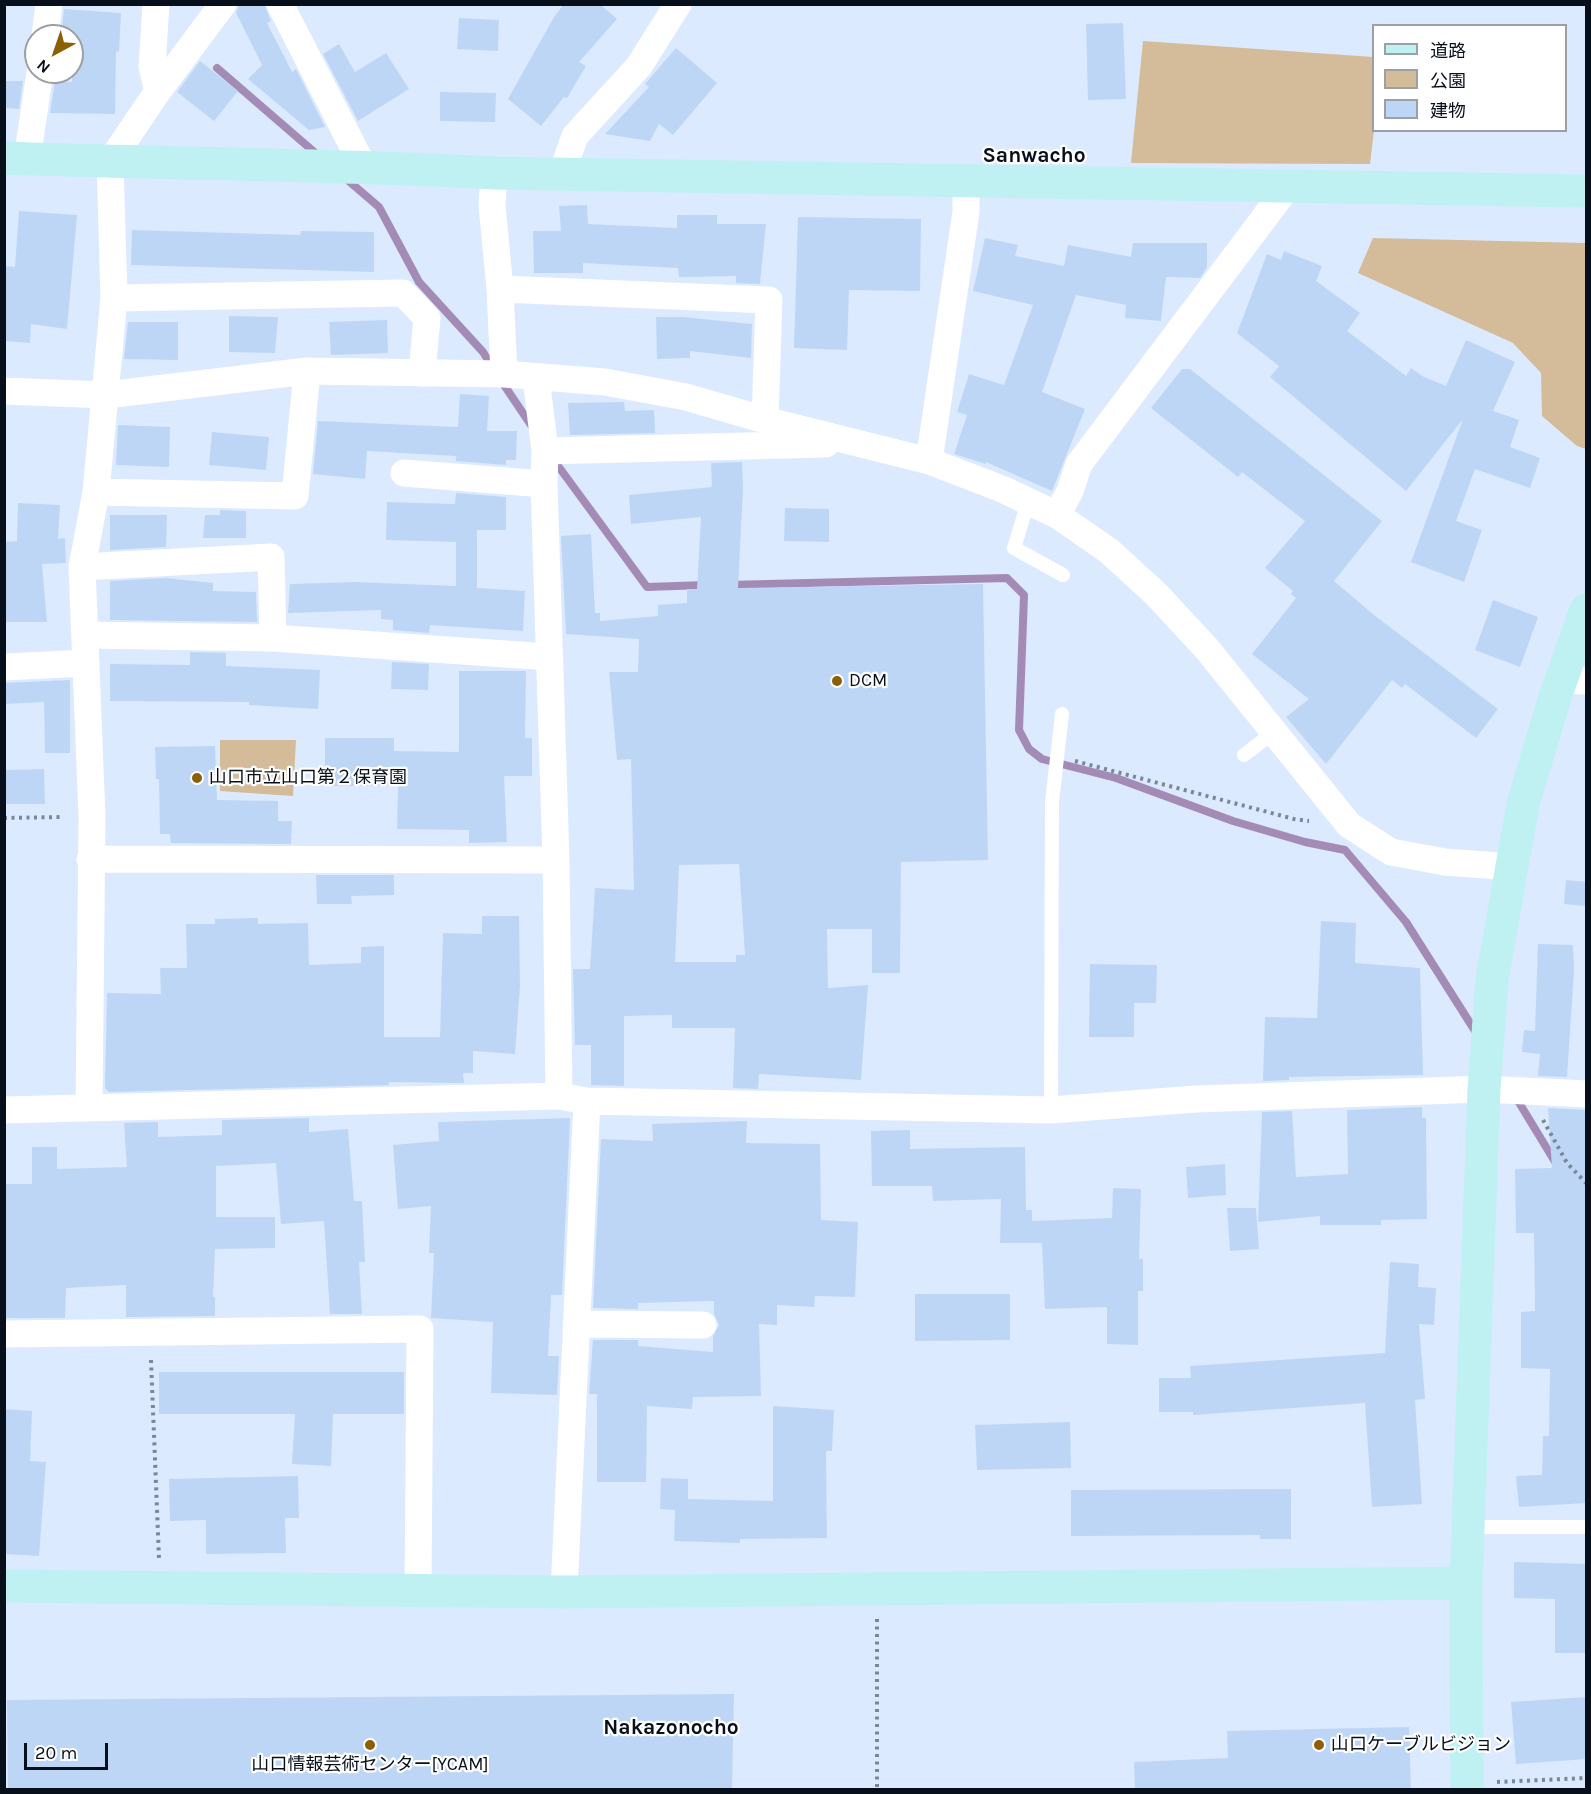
<!DOCTYPE html>
<html>
<head>
<meta charset="utf-8">
<style>
  body { margin:0 }
  #map { position:relative; width:1591px; height:1794px; overflow:hidden; background:#dbeafe; font-family:Karla,"Noto Sans JP",sans-serif }
  canvas { display:block }
  .frame { position:absolute; inset:0; border:6px solid #070f1a; pointer-events:none }
  .legend { position:absolute; left:1372px; top:24px; width:195px; height:108px; box-sizing:border-box; background:#fff; border:2px solid #9c9fa3; margin:0; padding:8px 10px; list-style:none; font-size:18px; color:#070f1a }
  .legend li { display:flex; align-items:center; gap:12px; height:30px }
  .legend b { width:30px; border:2px solid #9c9fa3 }
  .north { position:absolute; left:24px; top:24px; width:60px; height:60px; box-sizing:border-box; background:#fff; border:2px solid #9c9fa3; border-radius:50%; rotate:220deg; font-size:16px; font-weight:700; line-height:24px; text-align:center; color:#070f1a }
  .north::after { content:''; display:block; margin:auto; width:21px; height:27px; background:#8c5f04; clip-path:polygon(50% 0,100% 100%,50% 72%,0 100%) }
  .scale { position:absolute; left:24px; top:1743px; width:84px; height:27px; box-sizing:border-box; border:3px solid #070f1a; border-top:0; padding-left:8px; font-size:18px; line-height:21px; white-space:nowrap; color:#070f1a; -webkit-text-stroke:4px #fff; paint-order:stroke }
</style>
</head>
<body>
<div id="map">
<canvas width="1591" height="1794"></canvas>
<div class="frame"></div>
<ul class="legend">
<li><b style="height:8px;background:#bff1f2"></b>道路</li>
<li><b style="height:16px;background:#d4bb99"></b>公園</li>
<li><b style="height:16px;background:#bed6f6"></b>建物</li>
</ul>
<div class="north">N</div>
<div class="scale">20 m</div>
</div>
<script>
const g = document.querySelector('canvas').getContext('2d');
g.lineJoin = 'round';
function fillPath(path, color) { g.fillStyle = color; g.fill(path, 'evenodd'); }
function trace(path, color, width, dash) { g.strokeStyle = color; g.lineWidth = width; g.lineCap = dash ? 'butt' : 'round'; g.setLineDash(dash || []); g.stroke(path); }
function write(font, color, halo, rows, align = 'center') {
  g.font = font + ' Karla,"Noto Sans JP",sans-serif'; g.lineWidth = 4.5; g.setLineDash([]); g.textBaseline = 'middle'; g.strokeStyle = halo; g.fillStyle = color; for (const [text, x, y, turn = 0] of rows) {
    g.save(); g.translate(x, y); g.rotate((+turn || 0) * Math.PI / 180); g.textAlign = isNaN(turn) ? turn : align; if (halo) g.strokeText(text, 0, 0); g.fillText(text, 0, 0); g.restore();
  }
}
const green = new Path2D(`
  M 1143,41 L 1373,57 L 1374,131 L 1370,164 L 1131,163 Z
  M 1373,238 L 1586,243 L 1586,449 L 1577,446 L 1542,416 L 1541,373 L 1513,343 L 1358,273 Z
  M 220,740 L 296,740 L 293,796 L 220,791 Z`);
const stream = new Path2D(`
  M 217,68 L 320,157
  M 344,177 L 379,207 L 419,282 L 483,352 L 493,368
  M 500,379 L 533,428
  M 553,459 L 647,587 L 706,585
  M 728,585 L 1007,578 L 1024,595 L 1019,730 L 1029,749 L 1042,759 L 1116,778 L 1233,821 L 1305,842 L 1345,850 L 1406,922 L 1477,1034
  M 1515,1096 L 1557,1165`);
const building = new Path2D(`
  M 239,4 L 264,4 L 271,21 L 267,23 L 292,72 L 296,69 L 325,127 L 309,130 L 248,79 L 262,65 L 236,13 Z
  M 564,4 L 600,4 L 617,19 L 579,62 L 586,66 L 567,98 L 564,97 L 541,126 L 508,99 L 554,17 Z
  M 64,9 L 121,13 L 119,52 L 116,51 L 115,114 L 50,113 L 55,81 L 72,82 L 72,36 L 61,36 Z
  M 459,18 L 499,20 L 498,51 L 457,49 Z
  M 1123,23 L 1126,99 L 1088,100 L 1086,24 Z
  M 339,44 L 355,72 L 386,53 L 409,89 L 358,121 L 323,54 Z
  M 676,48 L 717,83 L 673,135 L 659,124 L 650,141 L 605,134 L 649,87 L 645,84 Z
  M 200,61 L 238,91 L 214,121 L 177,92 Z
  M 4,81 L 23,81 L 19,109 L 4,108 Z
  M 440,92 L 496,93 L 495,122 L 440,121 Z
  M 587,205 L 588,224 L 677,228 L 677,215 L 717,215 L 717,224 L 766,224 L 760,284 L 736,283 L 736,276 L 679,277 L 678,268 L 583,263 L 583,273 L 534,273 L 533,231 L 561,231 L 559,206 Z
  M 19,211 L 77,215 L 67,329 L 31,324 L 30,343 L 4,341 L 4,266 L 15,267 Z
  M 798,217 L 921,219 L 920,291 L 849,290 L 847,350 L 794,348 Z
  M 132,230 L 300,235 L 301,231 L 374,232 L 374,272 L 131,265 Z
  M 985,238 L 1018,245 L 1015,256 L 1064,266 L 1068,245 L 1131,257 L 1133,243 L 1207,243 L 1207,267 L 1200,278 L 1166,277 L 1161,321 L 1125,318 L 1126,305 L 1076,295 L 1042,392 L 1085,409 L 1052,491 L 986,462 L 986,464 L 954,454 L 967,415 L 957,412 L 969,374 L 1004,385 L 1033,305 L 973,291 Z
  M 1284,251 L 1322,266 L 1316,281 L 1360,313 L 1347,331 L 1406,376 L 1411,368 L 1422,376 L 1446,386 L 1466,340 L 1515,362 L 1493,411 L 1519,420 L 1510,447 L 1540,458 L 1530,488 L 1475,469 L 1456,521 L 1482,530 L 1464,582 L 1411,562 L 1463,419 L 1406,491 L 1270,377 L 1279,366 L 1237,333 L 1267,254 L 1281,260 Z
  M 229,316 L 278,317 L 275,353 L 229,352 Z
  M 656,317 L 683,317 L 752,324 L 751,358 L 690,351 L 690,358 L 657,359 Z
  M 387,320 L 388,353 L 331,355 L 329,322 Z
  M 128,322 L 178,322 L 178,360 L 124,359 Z
  M 1182,369 L 1190,369 L 1382,521 L 1334,581 L 1374,615 L 1498,709 L 1476,738 L 1405,684 L 1402,688 L 1392,680 L 1326,764 L 1286,717 L 1309,699 L 1252,654 L 1296,598 L 1291,594 L 1293,591 L 1265,568 L 1305,521 L 1242,472 L 1238,477 L 1151,408 Z
  M 460,394 L 489,396 L 487,431 L 517,431 L 516,460 L 506,460 L 506,465 L 456,461 L 456,456 L 367,451 L 365,479 L 313,474 L 318,421 L 458,427 Z
  M 624,402 L 625,411 L 654,410 L 655,433 L 570,435 L 568,403 Z
  M 118,425 L 170,427 L 169,467 L 116,465 Z
  M 212,432 L 269,437 L 266,470 L 209,465 Z
  M 742,462 L 743,488 L 738,588 L 983,584 L 988,860 L 901,862 L 900,973 L 872,973 L 872,929 L 827,929 L 828,988 L 868,985 L 861,1080 L 759,1074 L 758,1089 L 733,1088 L 735,1028 L 672,1028 L 672,1015 L 624,1016 L 624,1086 L 591,1085 L 591,1045 L 575,1045 L 573,969 L 590,969 L 595,888 L 634,890 L 631,759 L 617,760 L 609,672 L 638,672 L 639,639 L 566,634 L 561,536 L 591,534 L 595,613 L 600,613 L 600,621 L 658,616 L 658,605 L 687,603 L 687,589 L 697,589 L 701,517 L 631,524 L 629,495 L 712,487 L 711,463 ZM 739,864 L 745,955 L 736,955 L 736,962 L 675,962 L 679,865 Z
  M 456,493 L 506,497 L 506,530 L 477,530 L 477,588 L 525,591 L 523,631 L 430,625 L 429,633 L 393,630 L 393,620 L 381,619 L 381,610 L 288,613 L 290,584 L 354,582 L 456,586 L 456,542 L 386,540 L 387,502 L 455,504 Z
  M 18,503 L 60,505 L 58,539 L 65,538 L 66,563 L 42,564 L 47,622 L 4,622 L 4,542 L 17,541 Z
  M 785,508 L 829,509 L 829,542 L 784,541 Z
  M 220,510 L 246,511 L 246,538 L 203,538 L 205,515 L 220,515 Z
  M 110,515 L 167,515 L 166,547 L 110,550 Z
  M 165,578 L 213,583 L 213,591 L 256,592 L 257,622 L 110,620 L 110,581 Z
  M 1493,600 L 1538,617 L 1520,667 L 1475,650 Z
  M 190,652 L 226,653 L 226,666 L 320,670 L 318,709 L 249,705 L 249,702 L 110,701 L 110,664 L 190,665 Z
  M 392,662 L 429,664 L 428,690 L 391,689 Z
  M 459,671 L 526,671 L 525,738 L 532,738 L 532,776 L 504,776 L 507,842 L 469,843 L 469,830 L 397,829 L 398,786 L 325,786 L 325,738 L 394,738 L 394,751 L 459,752 Z
  M 70,680 L 70,753 L 45,753 L 44,702 L 4,704 L 4,683 Z
  M 215,746 L 217,800 L 278,801 L 278,821 L 292,821 L 291,844 L 171,843 L 170,834 L 160,834 L 159,779 L 156,779 L 155,747 Z
  M 44,769 L 45,804 L 4,804 L 4,770 Z
  M 316,875 L 394,875 L 394,895 L 351,896 L 352,904 L 317,904 Z
  M 1566,880 L 1587,882 L 1587,906 L 1564,904 Z
  M 482,916 L 519,916 L 520,986 L 515,1054 L 473,1051 L 473,1073 L 463,1073 L 464,1083 L 389,1082 L 389,1085 L 109,1092 L 105,1088 L 107,993 L 161,994 L 160,968 L 187,968 L 186,924 L 215,924 L 215,919 L 258,918 L 258,924 L 308,923 L 309,965 L 361,963 L 361,947 L 384,946 L 384,1037 L 440,1037 L 443,933 L 482,934 Z
  M 1321,921 L 1356,923 L 1355,963 L 1420,968 L 1423,1075 L 1289,1077 L 1289,1080 L 1263,1081 L 1265,1017 L 1317,1018 Z
  M 1538,944 L 1573,945 L 1574,970 L 1567,1077 L 1538,1076 L 1540,1054 L 1522,1052 L 1524,1030 L 1535,1031 Z
  M 1090,964 L 1157,965 L 1156,1003 L 1134,1003 L 1134,1037 L 1089,1037 Z
  M 1422,1107 L 1422,1118 L 1426,1118 L 1427,1219 L 1381,1220 L 1381,1225 L 1320,1225 L 1320,1216 L 1258,1222 L 1262,1112 L 1292,1111 L 1296,1177 L 1348,1174 L 1347,1110 Z
  M 1548,1108 L 1587,1110 L 1587,1503 L 1519,1507 L 1516,1476 L 1542,1475 L 1543,1436 L 1549,1436 L 1550,1369 L 1521,1368 L 1521,1312 L 1535,1311 L 1534,1233 L 1516,1233 L 1515,1169 L 1552,1168 Z
  M 309,1118 L 309,1132 L 348,1129 L 354,1201 L 362,1201 L 365,1262 L 359,1262 L 362,1314 L 330,1314 L 324,1221 L 281,1224 L 276,1163 L 216,1166 L 216,1217 L 275,1217 L 275,1248 L 215,1249 L 213,1297 L 215,1297 L 215,1316 L 126,1317 L 126,1285 L 66,1288 L 65,1318 L 4,1318 L 4,1184 L 32,1184 L 32,1147 L 57,1147 L 57,1169 L 127,1167 L 124,1123 L 158,1122 L 158,1137 L 222,1135 L 222,1120 Z
  M 570,1118 L 562,1295 L 551,1295 L 548,1356 L 559,1356 L 557,1395 L 491,1393 L 493,1322 L 431,1318 L 434,1253 L 429,1253 L 431,1206 L 398,1209 L 393,1145 L 439,1141 L 438,1122 Z
  M 747,1121 L 746,1143 L 820,1144 L 821,1220 L 858,1222 L 855,1297 L 815,1296 L 814,1307 L 777,1305 L 777,1325 L 759,1324 L 761,1396 L 693,1397 L 692,1409 L 647,1406 L 646,1482 L 597,1482 L 597,1394 L 589,1394 L 593,1340 L 638,1340 L 638,1346 L 713,1352 L 713,1336 L 719,1325 L 714,1314 L 714,1301 L 638,1303 L 638,1309 L 593,1308 L 601,1139 L 653,1141 L 652,1124 Z
  M 910,1130 L 910,1149 L 1025,1147 L 1026,1210 L 1032,1210 L 1032,1221 L 1112,1218 L 1113,1188 L 1141,1189 L 1139,1259 L 1143,1259 L 1143,1291 L 1138,1291 L 1138,1345 L 1107,1344 L 1107,1307 L 1045,1309 L 1042,1243 L 1000,1243 L 1001,1199 L 933,1201 L 932,1186 L 872,1186 L 871,1131 Z
  M 1225,1164 L 1226,1195 L 1188,1198 L 1186,1167 Z
  M 1227,1208 L 1256,1208 L 1259,1249 L 1230,1251 Z
  M 1390,1262 L 1419,1264 L 1418,1287 L 1436,1288 L 1434,1325 L 1419,1324 L 1425,1399 L 1415,1400 L 1422,1504 L 1372,1507 L 1365,1403 L 1193,1415 L 1193,1412 L 1159,1412 L 1159,1378 L 1191,1378 L 1190,1366 L 1385,1353 Z
  M 915,1294 L 1010,1294 L 1010,1340 L 915,1341 Z
  M 159,1372 L 404,1372 L 404,1414 L 333,1414 L 331,1466 L 292,1464 L 295,1414 L 159,1414 Z
  M 773,1406 L 834,1410 L 832,1451 L 826,1451 L 827,1538 L 740,1539 L 740,1543 L 674,1541 L 675,1510 L 660,1509 L 661,1478 L 688,1479 L 688,1499 L 773,1501 Z
  M 4,1409 L 32,1411 L 30,1461 L 46,1462 L 39,1556 L 4,1554 Z
  M 1070,1422 L 1071,1468 L 977,1470 L 975,1425 Z
  M 298,1476 L 299,1518 L 285,1518 L 286,1553 L 206,1554 L 206,1520 L 170,1521 L 169,1479 Z
  M 1291,1489 L 1291,1539 L 1260,1539 L 1260,1535 L 1071,1536 L 1071,1490 Z
  M 1514,1562 L 1587,1564 L 1587,1653 L 1555,1653 L 1555,1599 L 1514,1598 Z
  M 734,1694 L 732,1790 L 8,1790 L 7,1700 Z
  M 1587,1697 L 1587,1759 L 1516,1764 L 1511,1702 Z
  M 1409,1727 L 1411,1790 L 1135,1790 L 1134,1762 L 1228,1758 L 1227,1731 Z`);
const path = new Path2D(`
  M 1075,761 L 1294,819 L 1309,821
  M 4,818 L 64,817
  M 1543,1120 L 1567,1163 L 1586,1183
  M 151,1360 L 159,1559
  M 877,1619 L 877,1790
  M 1497,1782 L 1586,1778`);
const lane = new Path2D(`
  M 1028,502 L 1014,548 L 1063,575
  M 1244,755 L 1274,732
  M 1051,1110 L 1052,802 L 1062,714
  M 1469,1527 L 1586,1527`);
const street = new Path2D(`
  M 156,4 L 152,67 L 158,91
  M 280,4 L 363,166
  M 45,36 L 49,4
  M 27,159 L 40,72
  M 494,173 L 492,206 L 500,289 L 504,374
  M 562,173 L 575,136 L 639,66 L 678,4
  M 500,289 L 769,300 L 765,420
  M 114,298 L 403,293 L 427,318 L 422,373
  M 536,378 L 545,451 L 544,484 L 556,860 L 559,1096
  M 4,391 L 106,395 L 307,371 L 504,374 L 605,382 L 686,397 L 765,420 L 929,461 L 1002,489 L 1057,515 L 1109,551 L 1156,594 L 1207,649 L 1349,825 L 1391,852 L 1445,862 L 1513,867
  M 545,451 L 826,444
  M 929,461 L 966,212 L 966,182
  M 404,473 L 544,484
  M 96,492 L 295,496 L 307,371
  M 1057,515 L 1070,491 L 1079,464 L 1289,185
  M 82,567 L 271,557 L 273,638
  M 85,635 L 273,638 L 549,657
  M 4,667 L 86,663
  M 1561,680 L 1586,681
  M 90,859 L 556,860
  M 89,1108 L 92,816 L 82,567 L 96,492 L 114,298 L 110,162 L 158,91 L 223,4
  M 4,1110 L 559,1096 L 587,1101 L 1051,1110 L 1196,1099 L 1484,1089 L 1586,1094
  M 577,1324 L 703,1325
  M 4,1334 L 420,1329 L 418,1592
  M 564,1592 L 587,1101`);
const secondary = new Path2D(`
  M 4,158 C 168,164 331,164 494,173 L 1586,191
  M 4,1586 L 564,1592 L 1466,1583
  M 1467,1790 L 1466,1583 L 1484,1089 L 1492,979 L 1523,804 L 1555,697 L 1586,610`);
const markers = [
  [837,681,6,"#8c5f04"],
  [197,778,6,"#8c5f04"],
  [370,1745,6,"#8c5f04"],
  [1319,1745,6,"#8c5f04"]
];
const poiNames = [
  ["DCM",849,681],
  ["山口市立山口第２保育園",209,778],
  ["山口ケーブルビジョン",1331,1745],
  ["山口情報芸術センター[YCAM]",370,1765,"center"]
];
const quarterNames = [
  ["Sanwacho",1034,156],
  ["Nakazonocho",671,1728]
];
fillPath(green, '#d4bb99');
trace(stream, '#a48bb6', 8);
fillPath(building, '#bed6f6');
trace(path, '#7b8797', 4, [3, 4.5]);
trace(lane, '#fff', 14);
trace(street, '#fff', 27);
trace(secondary, '#bff1f2', 33);
for (const [x, y, r, color] of markers) { const dot = new Path2D(); dot.arc(x, y, r, 0, 2 * Math.PI); g.fillStyle = color; g.fill(dot); trace(dot, '#fff', 2); }
write('18px', '#070f1a', '#fff', poiNames, 'left');
write('bold 21px', '#070f1a', '#fff', quarterNames);
</script>
</body>
</html>
